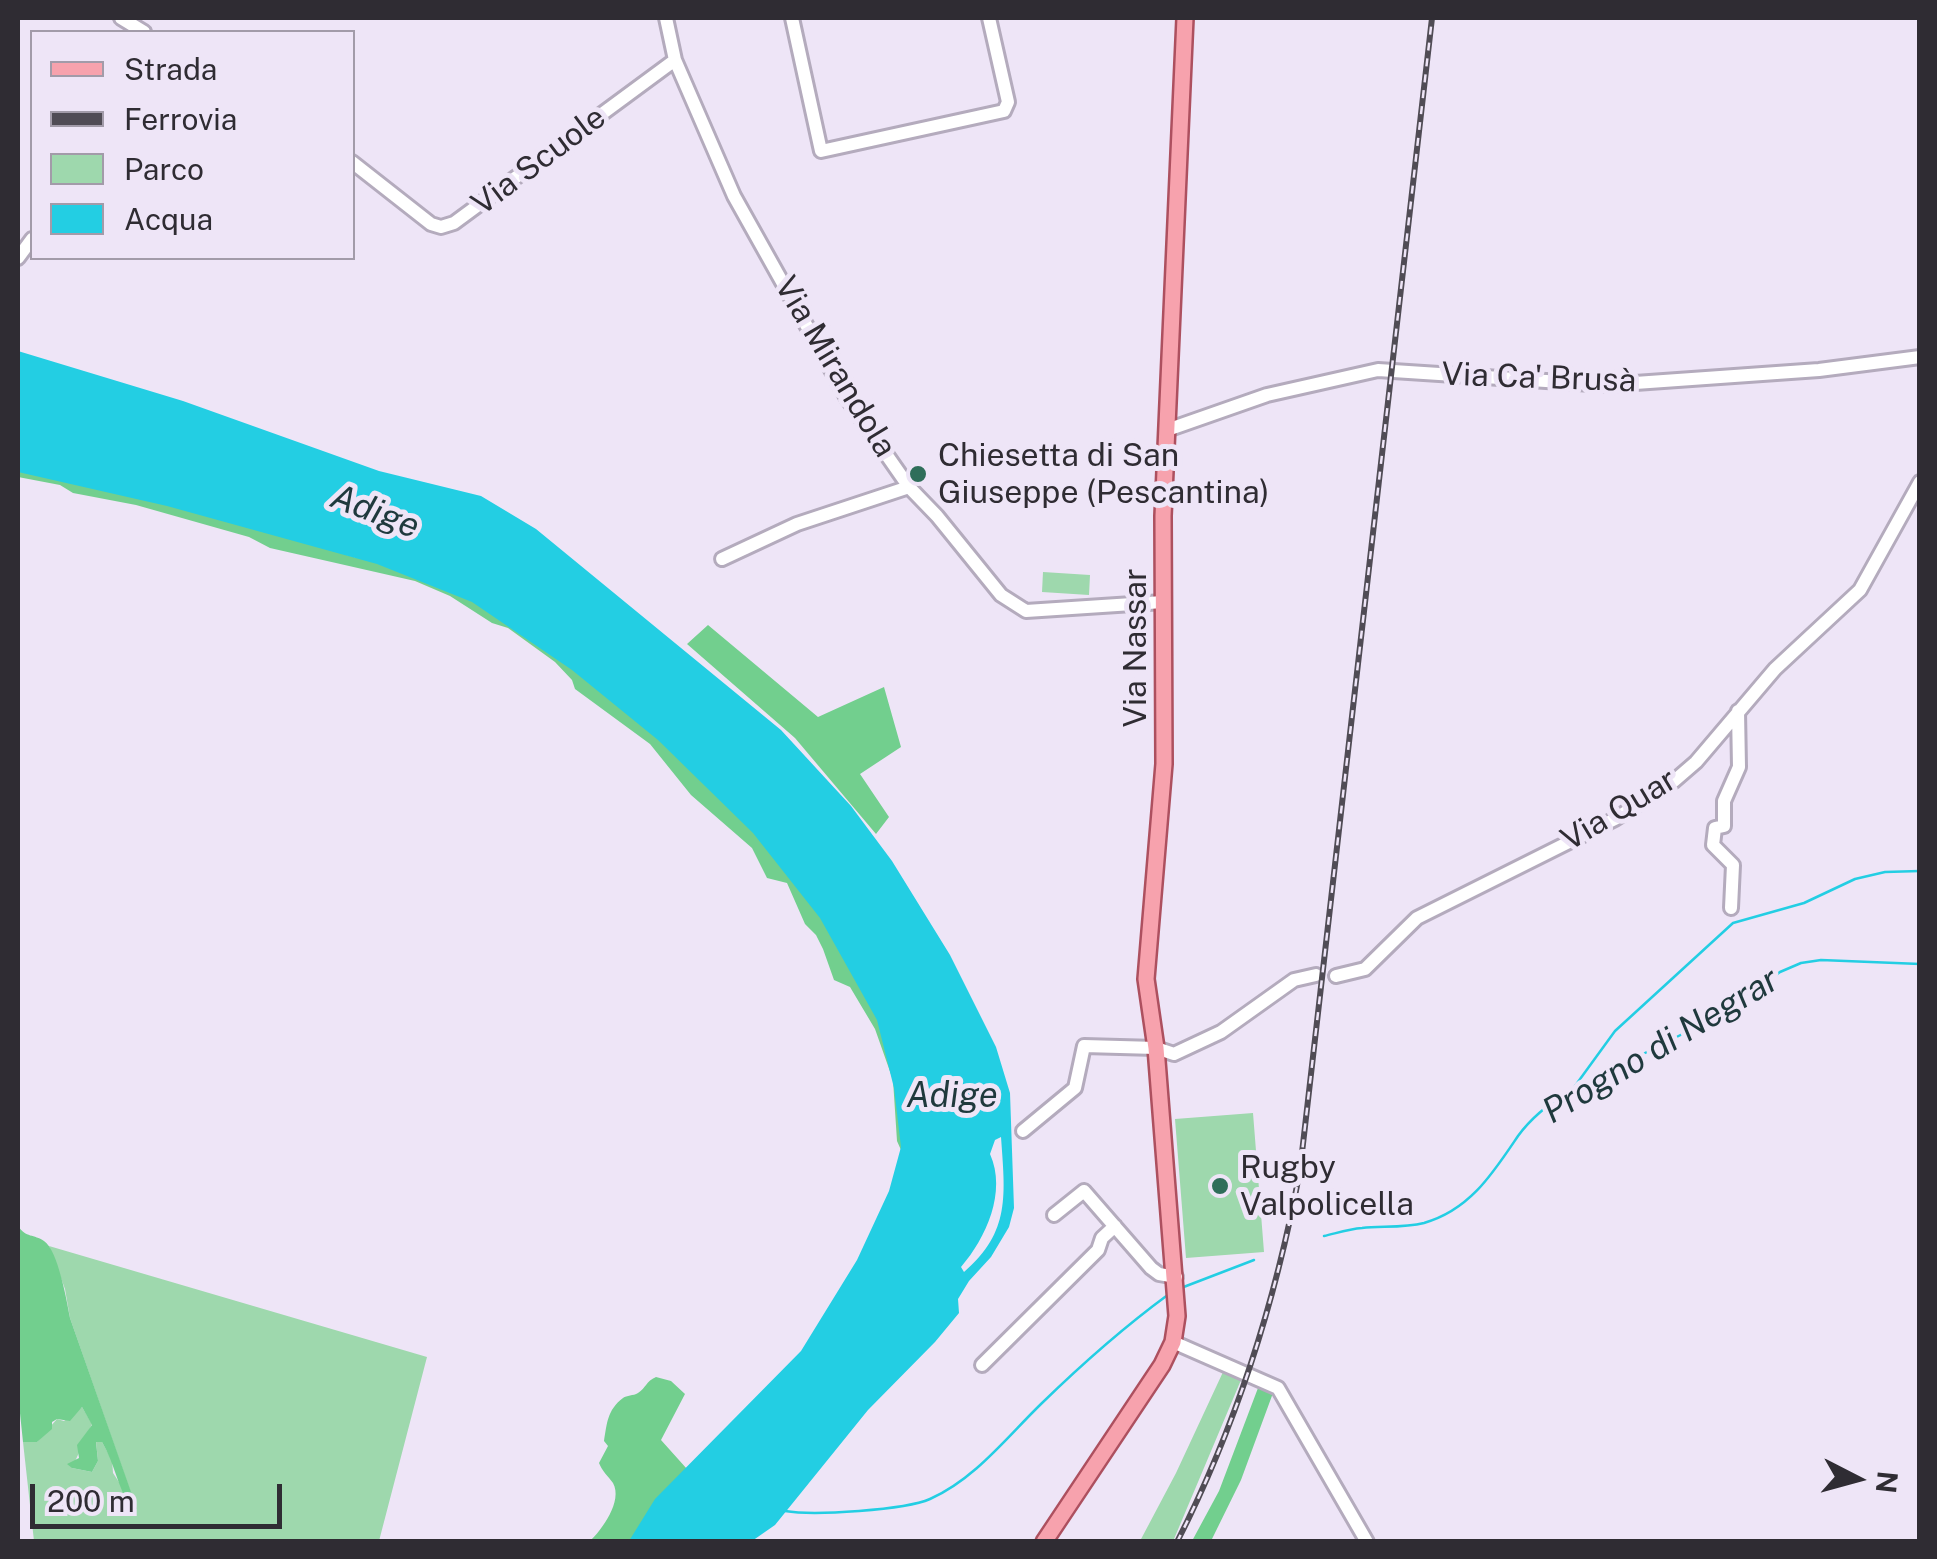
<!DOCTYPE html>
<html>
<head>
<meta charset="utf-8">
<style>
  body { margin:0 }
  #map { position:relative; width:1937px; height:1559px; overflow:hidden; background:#eee5f7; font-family:"Public Sans",sans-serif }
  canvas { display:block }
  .frame { position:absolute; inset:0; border:20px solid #2f2c33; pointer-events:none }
  .legend { position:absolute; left:30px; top:30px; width:325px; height:230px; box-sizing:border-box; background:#eee5f7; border:2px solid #a29ba9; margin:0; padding:12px 18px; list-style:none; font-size:30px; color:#2f2c33 }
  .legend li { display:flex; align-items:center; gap:20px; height:50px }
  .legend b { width:50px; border:2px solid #a29ba9 }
  .north { position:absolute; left:1807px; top:1429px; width:100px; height:100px; -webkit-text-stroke:8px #eee5f7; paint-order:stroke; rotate:96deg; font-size:28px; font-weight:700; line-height:40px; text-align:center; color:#2f2c33 }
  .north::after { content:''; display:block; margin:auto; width:35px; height:45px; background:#2f2c33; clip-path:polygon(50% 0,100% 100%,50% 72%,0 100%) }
  .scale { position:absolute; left:30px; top:1484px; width:252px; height:45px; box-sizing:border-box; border:5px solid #2f2c33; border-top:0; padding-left:12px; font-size:30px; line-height:35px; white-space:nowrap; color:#2f2c33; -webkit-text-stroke:8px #eee5f7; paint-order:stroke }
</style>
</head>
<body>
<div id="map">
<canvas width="1937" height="1559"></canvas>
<div class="frame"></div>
<ul class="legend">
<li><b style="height:12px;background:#f7a2ad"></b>Strada</li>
<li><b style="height:12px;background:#504c55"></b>Ferrovia</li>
<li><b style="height:28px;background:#9ed8ad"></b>Parco</li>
<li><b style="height:28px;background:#23cee3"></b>Acqua</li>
</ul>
<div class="north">N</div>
<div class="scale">200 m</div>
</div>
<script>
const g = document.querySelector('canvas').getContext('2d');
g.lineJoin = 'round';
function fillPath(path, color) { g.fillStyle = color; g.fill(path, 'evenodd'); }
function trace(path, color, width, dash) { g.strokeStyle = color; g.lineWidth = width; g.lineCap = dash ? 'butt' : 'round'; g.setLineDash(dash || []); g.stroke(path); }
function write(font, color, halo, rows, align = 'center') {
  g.font = font + ' "Public Sans",sans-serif'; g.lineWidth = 10; g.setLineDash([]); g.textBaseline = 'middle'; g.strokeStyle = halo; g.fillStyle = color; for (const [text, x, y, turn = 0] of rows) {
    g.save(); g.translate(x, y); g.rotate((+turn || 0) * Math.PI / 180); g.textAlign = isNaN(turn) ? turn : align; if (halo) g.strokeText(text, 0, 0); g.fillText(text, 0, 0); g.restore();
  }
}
const green = new Path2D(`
  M 1043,572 L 1090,575 L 1089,595 L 1042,592 Z
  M 1253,1113 L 1264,1252 L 1186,1258 L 1175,1119 Z
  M 49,1246 L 427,1357 L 379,1541 L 34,1541 L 23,1442 L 37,1442 L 57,1419 L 64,1421 L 82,1407 L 92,1424 L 72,1468 L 92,1472 L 98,1461 L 96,1441 L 102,1442 L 112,1460 L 113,1473 L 136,1508 L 70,1318 L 65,1289 Z
  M 1223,1372 L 1241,1380 L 1174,1539 L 1140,1541 L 1176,1473 Z`);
const forest = new Path2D(`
  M 18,463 L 338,551 C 352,559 371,561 387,557 L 563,648 L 814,888 L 907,1078 L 901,1150 L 897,1141 L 893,1080 L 875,1029 L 850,987 L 834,980 L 823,949 L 816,935 L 805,924 L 787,883 L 767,878 L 752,848 L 691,795 L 650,744 L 575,689 L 572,680 L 555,662 L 508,628 L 492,623 L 450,596 L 415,581 L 270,548 L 249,537 L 136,505 L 73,493 L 60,485 L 18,477 Z
  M 708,625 L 818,717 L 884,687 L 901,747 L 860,774 L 889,817 L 876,834 L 795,738 L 687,644 Z
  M 18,1226 C 26,1238 34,1234 44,1241 C 58,1250 67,1302 70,1318 L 137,1509 L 131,1508 C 117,1486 115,1464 102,1442 L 96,1442 L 98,1461 L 92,1472 L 72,1468 L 67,1464 L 79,1458 L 77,1445 L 92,1425 L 82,1407 L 70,1421 L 57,1419 L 52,1422 L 52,1429 L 37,1442 L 23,1442 L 18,1394 Z
  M 656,1377 L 671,1381 L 685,1394 L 661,1440 L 687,1469 L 637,1541 L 589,1542 C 602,1530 623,1501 613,1483 C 608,1476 602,1471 599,1463 L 608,1446 L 604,1441 C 607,1424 607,1410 623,1398 C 627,1395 633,1396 638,1393 C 646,1388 646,1381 656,1377 Z
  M 1258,1388 L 1273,1393 L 1241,1480 L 1211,1541 L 1192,1541 L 1219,1491 Z`);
const water = new Path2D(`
  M 18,351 L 183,401 L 379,471 L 481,496 L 536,529 L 781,730 L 851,806 L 892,861 L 950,955 L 996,1047 L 1010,1093 L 1014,1208 L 1009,1227 L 991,1257 L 969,1281 L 958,1299 L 959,1313 L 935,1342 L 868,1410 L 775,1525 L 752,1541 L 629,1541 L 655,1499 L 801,1351 L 857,1260 L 889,1191 L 901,1147 L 894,1088 L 877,1020 L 820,918 L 753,833 L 658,740 L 572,670 L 472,602 L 377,564 L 167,506 L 18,472 ZM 1001,1137 C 1005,1194 1011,1232 964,1272 L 961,1267 C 986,1238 1007,1192 990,1154 L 995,1140 Z`);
const stream = new Path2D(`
  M 1575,1086 L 1615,1031 L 1733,923 L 1804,903 L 1855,879 L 1885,872 L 1920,871
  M 1324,1236 C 1337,1233 1349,1229 1362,1228 C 1382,1226 1404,1228 1424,1223 C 1470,1210 1493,1173 1518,1136 C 1531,1118 1547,1106 1564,1094 L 1722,1014 L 1780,972 L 1801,963 L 1821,960 L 1920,964
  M 1181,1288 L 1254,1260
  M 785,1511 C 814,1516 905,1510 930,1499 C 975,1479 1007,1437 1041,1404 C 1081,1365 1124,1327 1169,1294`);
const minor = new Path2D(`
  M 121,18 L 144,32
  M 666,18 L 675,60 L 734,196 L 847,398 L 909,487 L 937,516 L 1001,595 L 1026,611 L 1163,602
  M 792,18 L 821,151 L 1004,111 L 1008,102 L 989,18
  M 352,162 L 431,224 L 441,227 L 454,223 L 675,60
  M 18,258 L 32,239
  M 1167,430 L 1267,395 L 1378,370 L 1607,385 L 1819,370 L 1920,357
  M 722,559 L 797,524 L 909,487
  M 1731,908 L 1733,865 L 1713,845 L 1715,828 L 1724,826 L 1724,801 L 1739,767 L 1738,711
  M 1336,976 L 1365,969 L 1417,918 L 1615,819 L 1674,781 L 1696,762 L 1775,669 L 1860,590 L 1920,482
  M 1023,1131 L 1075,1088 L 1084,1046 L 1156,1048 L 1174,1054 L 1221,1032 L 1294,980 L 1316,975
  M 1054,1215 L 1084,1191 L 1151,1268 L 1159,1274 L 1176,1277
  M 1173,1342 L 1278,1388 L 1367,1542
  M 982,1365 L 1098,1250 L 1102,1238 L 1115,1226`);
const major = new Path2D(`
  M 1044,1542 L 1162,1365 L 1173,1342 L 1177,1316 L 1156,1048 L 1146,979 L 1164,764 L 1163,516 L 1185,18`);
const rail = new Path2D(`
  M 1177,1542 C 1237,1424 1276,1300 1300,1170 L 1432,18`);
const markers = [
  [918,474,10,"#2f6e5a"],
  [1220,1186,10,"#2f6e5a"]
];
const streetNames = [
  ["Via Scuole",539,161,-37],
  ["Via Mirandola",835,367,59],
  ["Via Ca' Brusà",1539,378,2],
  ["Via Nassar",1136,648,-90],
  ["Via Quar",1619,810,-31]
];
const poiNames = [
  ["Chiesetta di San",938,456],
  ["Giuseppe (Pescantina)",938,493],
  ["Rugby",1240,1168],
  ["Valpolicella",1240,1205]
];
const waterNames = [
  ["Adige",375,512,21],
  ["Progno di Negrar",1661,1046,-31],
  ["Adige",952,1096]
];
fillPath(green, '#9ed8ad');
fillPath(forest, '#72cf8e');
fillPath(water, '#23cee3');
trace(stream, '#23cee3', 2.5);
trace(minor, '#b4abbd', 18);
trace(major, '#ad505f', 20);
trace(minor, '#fff', 12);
trace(major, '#f7a2ad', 15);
trace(rail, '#504c55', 6);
trace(rail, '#eee5f7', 2.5, [8]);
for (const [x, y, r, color] of markers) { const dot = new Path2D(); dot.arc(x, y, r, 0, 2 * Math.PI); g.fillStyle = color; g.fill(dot); trace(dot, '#eee5f7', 4); }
write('32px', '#2f2c33', '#eee5f7', streetNames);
write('32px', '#2f2c33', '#eee5f7', poiNames, 'left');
write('italic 35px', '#1f393d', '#eee5f7', waterNames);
</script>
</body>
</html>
